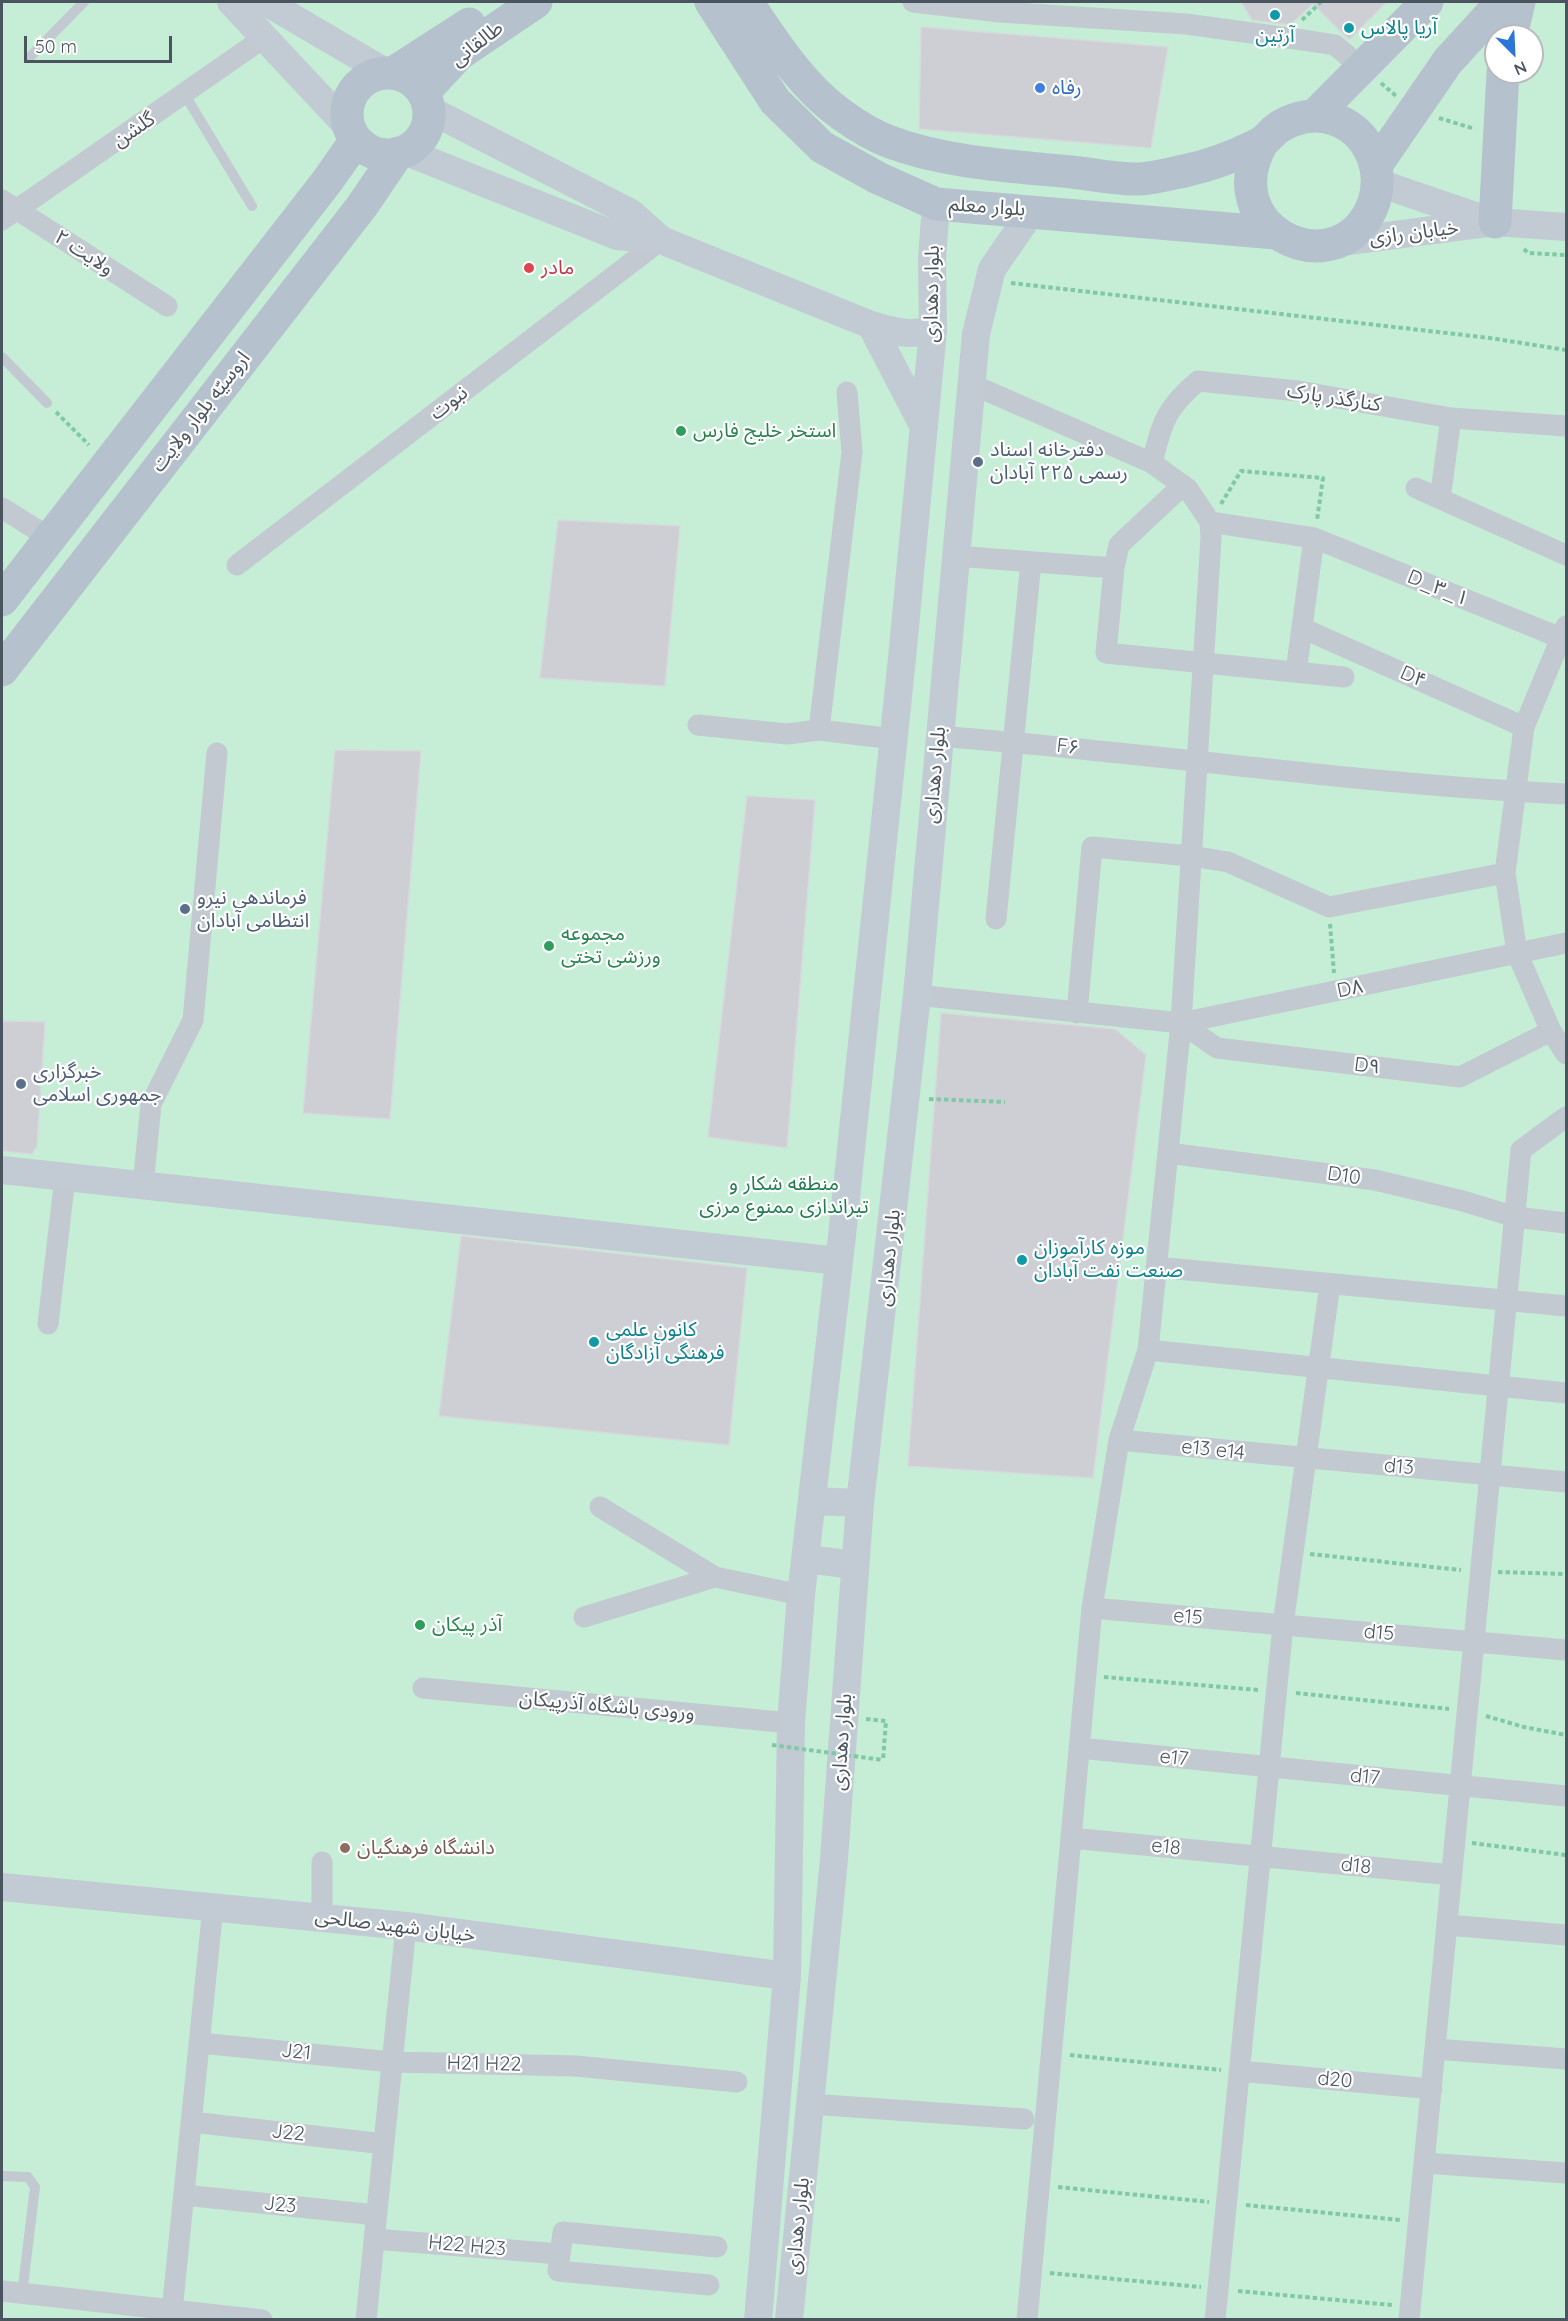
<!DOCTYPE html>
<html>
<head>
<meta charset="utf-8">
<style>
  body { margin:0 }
  #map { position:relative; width:1568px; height:2321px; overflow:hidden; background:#f4f3f3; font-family:Quicksand,sans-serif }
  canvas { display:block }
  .frame { position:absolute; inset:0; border:3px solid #4b555f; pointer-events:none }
  .north { position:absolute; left:1484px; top:24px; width:60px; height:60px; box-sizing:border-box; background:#fff; border:2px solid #b7bbbf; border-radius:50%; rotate:156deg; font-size:16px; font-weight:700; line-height:24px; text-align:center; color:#4b555f }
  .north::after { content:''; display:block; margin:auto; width:21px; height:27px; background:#2975d8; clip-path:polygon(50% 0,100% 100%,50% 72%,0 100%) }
  .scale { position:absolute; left:24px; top:36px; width:148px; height:27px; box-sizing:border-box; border:3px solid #4b555f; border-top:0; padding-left:8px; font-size:18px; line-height:21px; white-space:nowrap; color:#4b555f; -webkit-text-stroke:4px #fff; paint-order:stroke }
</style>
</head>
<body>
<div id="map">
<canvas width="1568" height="2321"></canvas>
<div class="frame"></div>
<div class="north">N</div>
<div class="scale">50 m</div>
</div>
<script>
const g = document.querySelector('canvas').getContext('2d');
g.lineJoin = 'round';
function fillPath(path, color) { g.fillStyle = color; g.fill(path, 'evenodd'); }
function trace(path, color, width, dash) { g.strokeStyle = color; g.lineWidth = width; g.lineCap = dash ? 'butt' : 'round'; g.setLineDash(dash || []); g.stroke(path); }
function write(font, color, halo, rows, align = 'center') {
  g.font = font + ' Quicksand,"Noto Sans Arabic",sans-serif'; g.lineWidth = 4.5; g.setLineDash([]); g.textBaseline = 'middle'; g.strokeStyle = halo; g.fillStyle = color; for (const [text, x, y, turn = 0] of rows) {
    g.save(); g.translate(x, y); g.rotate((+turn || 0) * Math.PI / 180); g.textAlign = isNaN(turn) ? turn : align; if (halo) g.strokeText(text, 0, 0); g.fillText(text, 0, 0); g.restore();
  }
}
const green = new Path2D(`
  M 2,2 L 1566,2 L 1566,2319 L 2,2320 ZM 1496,36 L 1532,36 L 1532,72 L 1496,72 Z`);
const building = new Path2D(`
  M 1241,2 L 1387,2 L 1349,40 L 1313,4 L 1290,25 L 1252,20 Z
  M 921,27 L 1168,47 L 1151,148 L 919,129 Z
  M 558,520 L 680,526 L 665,686 L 540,678 Z
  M 335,750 L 421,751 L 390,1119 L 303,1113 Z
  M 747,796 L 815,800 L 787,1148 L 708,1137 Z
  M 941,1013 L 1115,1029 L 1146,1055 L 1093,1478 L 908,1466 Z
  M 2,1021 L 45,1022 L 37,1146 L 32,1154 L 2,1151 Z
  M 461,1236 L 747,1268 L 729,1445 L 439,1416 Z`);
const path = new Path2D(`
  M 1302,20 L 1321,2
  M 1381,83 L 1396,96
  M 1439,118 L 1475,129
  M 1524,249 L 1528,253 L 1566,255
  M 1011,283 L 1490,338 L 1566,350
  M 56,412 L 89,445
  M 1221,504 L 1241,471 L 1323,478 L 1317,520
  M 1330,924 L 1334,973
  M 929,1099 L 1005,1102
  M 1310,1554 L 1461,1570
  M 1498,1572 L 1566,1574
  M 1104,1677 L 1258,1690
  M 1296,1693 L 1449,1709
  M 1486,1716 L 1524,1727 L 1566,1735
  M 866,1719 L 886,1721 L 883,1760
  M 1472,1843 L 1566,1855
  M 1070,2055 L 1221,2070
  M 1058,2187 L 1209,2202
  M 1246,2205 L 1400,2220
  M 1050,2273 L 1201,2287
  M 1238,2291 L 1392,2305`);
const lane = new Path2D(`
  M 30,57 L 84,2
  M 185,95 L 252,206
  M 2,357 L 47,403
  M 2,2176 L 28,2177 L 35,2187 L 22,2294`);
const street = new Path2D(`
  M 913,2 L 1000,12 L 1186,24 L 1303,40 L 1335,45 L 1362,68
  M 2,200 L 167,306
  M 2,220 L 265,37
  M 971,384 L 1152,463 L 1188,489 L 1210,522 L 1211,538 L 1181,1023 L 1148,1350 L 1119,1440 L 1092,1608 L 1027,2320
  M 847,392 L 852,452 L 819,730 L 894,739
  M 1152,463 C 1162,422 1166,408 1198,381 L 1298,391 L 1451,418 L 1566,426
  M 1183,485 L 1119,545 L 1114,568 L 1106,653 L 1344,677
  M 1416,488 L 1566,555
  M 1440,499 L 1451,418
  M 2,508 L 50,538
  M 1210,522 L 1314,538 L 1566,640
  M 955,556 L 1114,568
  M 237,565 L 661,240
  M 1566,626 L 1524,727 L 1505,873 L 1517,953 L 1551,1031 L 1566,1054
  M 1302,628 L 1524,727
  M 1296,672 L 1314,538
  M 698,725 L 787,734 L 819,730
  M 938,736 C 1148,752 1356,784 1566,794
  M 996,919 L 1031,562
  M 917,995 L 1181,1023 L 1566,943
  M 1077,1013 L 1092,847 L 1191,856 L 1228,862 L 1329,907 L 1505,873
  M 1181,1023 L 1217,1048 L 1460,1077 L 1551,1031
  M 1168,1153 L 1375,1180 L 1463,1201 L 1515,1217 L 1566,1223
  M 143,1186 L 151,1104 L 193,1020 L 217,753
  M 1156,1267 L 1566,1306
  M 48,1324 L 65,1177
  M 1148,1350 L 1566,1393
  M 1119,1440 L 1566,1482
  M 600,1507 L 715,1577 L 801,1595
  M 1092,1608 L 1566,1650
  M 584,1617 L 715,1577
  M 423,1688 L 791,1723
  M 1079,1748 L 1566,1796
  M 1071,1838 L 1452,1875
  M 322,1918 L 322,1862
  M 1447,1925 L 1566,1935
  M 200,2043 L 392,2062 L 576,2066 L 737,2082
  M 1435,2049 L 1566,2059
  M 1239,2071 L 1432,2089
  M 810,2104 L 1024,2119
  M 192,2122 L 384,2144
  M 1425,2163 L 1566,2173
  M 184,2195 L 376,2215
  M 374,2239 L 560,2254
  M 709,2285 L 558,2271 L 563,2232 L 717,2247
  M 2,2291 L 262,2320
  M 172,2311 L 213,1907
  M 366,2320 L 406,1926
  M 1215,2320 L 1283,1625 L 1330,1284
  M 1409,2320 L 1521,1150 L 1566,1117`);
const secondary = new Path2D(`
  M 231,2 L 349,128
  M 266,2 L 387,73
  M 428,109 L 631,213 L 661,240
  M 404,151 L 617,236 L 661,240 L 871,325 C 894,332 909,336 933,330
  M 1379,183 L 1490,221
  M 1333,243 L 1495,222 L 1566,227
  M 871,325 L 924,427
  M 2,1170 L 839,1261
  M 812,1501 L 860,1503
  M 806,1559 L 855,1565
  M 2,1887 L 406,1926 L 787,1976
  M 758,2320 L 787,1976 L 791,1723 L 801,1595 L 842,1236 L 902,658 L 933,330 L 932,259 L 936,204
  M 789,2320 L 834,1859 L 860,1503 L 917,995 L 976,334 L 992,269 L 1032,211`);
const primary = new Path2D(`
  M 711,2 L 775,101 L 822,147 L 878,178 L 936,204 L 1276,233
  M 747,2 C 773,41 803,88 842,115 C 856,125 874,136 890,142 C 947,163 1011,166 1071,172 C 1093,174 1118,180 1140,179 C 1155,178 1170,174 1184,171 C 1208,166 1237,155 1259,144 C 1265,141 1269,136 1274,131 C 1284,122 1301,116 1315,116 C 1367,117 1393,175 1367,217 C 1326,283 1215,226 1262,143
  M 1511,36 L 1519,2
  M 393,73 L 469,24
  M347 114a41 41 0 1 1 82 0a41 41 0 1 1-82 0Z
  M 423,93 L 459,54 L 536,2
  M 1314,116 L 1427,2
  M 1377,164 L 1448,61 L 1502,2
  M 1495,222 L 1503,72
  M 2,600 L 328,180 L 356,140
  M 2,670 L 362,206 L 398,153`);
const pathBridge = new Path2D(`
  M 772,1745 L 883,1760`);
const markers = [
  [1275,15,6,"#0f9aa8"],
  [1349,28,6,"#0f9aa8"],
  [1040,88,6,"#3f7fe0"],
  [529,268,6,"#e0444e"],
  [681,431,6,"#2e9e5b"],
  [978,462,6,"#5c6f8a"],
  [185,909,6,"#5c6f8a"],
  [549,946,6,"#2e9e5b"],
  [21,1084,6,"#5c6f8a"],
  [1022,1260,6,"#0f9aa8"],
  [594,1342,6,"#0f9aa8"],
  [420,1625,6,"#2e9e5b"],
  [345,1848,6,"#8d6e63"]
];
const cultureNames = [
  ["آریا پالاس",1361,28],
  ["آرتین",1275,36,"center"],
  ["موزه کارآموزان",1034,1248],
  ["صنعت نفت آبادان",1034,1271],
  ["کانون علمی",606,1330],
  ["فرهنگی آزادگان",606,1353]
];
const streetNames = [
  ["طالقانی",477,44,-38],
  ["گلشن",134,130,-34],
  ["بلوار معلم",987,207,4],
  ["خیابان رازی",1414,233,-7],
  ["ولایت ۲",84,253,33],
  ["بلوار دهداری",932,294,-89],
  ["کنارگذر پارک",1334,398,9],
  ["نبوت",449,403,-38],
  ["اروسیّه بلوار ولایت",201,412,-52],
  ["D_۳_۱",1438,588,22],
  ["D۴",1413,677,24],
  ["F۶",1068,747,6],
  ["بلوار دهداری",935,775,-85],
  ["D۸",1350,989,-12],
  ["D۹",1367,1066,7],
  ["D10",1344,1176,8],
  ["بلوار دهداری",889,1258,-84],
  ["e13 e14",1213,1450,6],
  ["d13",1399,1467,5],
  ["e15",1188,1617,5],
  ["d15",1379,1633,5],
  ["ورودی باشگاه آذرپیکان",607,1706,5],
  ["بلوار دهداری",842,1742,-86],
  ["e17",1174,1758,6],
  ["d17",1365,1777,6],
  ["e18",1166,1847,6],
  ["d18",1356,1866,6],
  ["خیابان شهید صالحی",395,1926,7],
  ["J21",296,2052,6],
  ["H21 H22",484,2064,1],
  ["d20",1335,2080,5],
  ["J22",288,2133,6],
  ["J23",280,2205,6],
  ["بلوار دهداری",798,2226,-84],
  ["H22 H23",467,2246,5]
];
const shopNames = [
  ["رفاه",1052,88]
];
const healthNames = [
  ["مادر",541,268]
];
const leisureNames = [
  ["استخر خلیج فارس",693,431],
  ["مجموعه",561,934],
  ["ورزشی تختی",561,957],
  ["آذر پیکان",432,1625]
];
const serviceNames = [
  ["دفترخانه اسناد",990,450],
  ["رسمی ۲۲۵ آبادان",990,473],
  ["فرماندهی نیرو",197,898],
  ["انتظامی آبادان",197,921],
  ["خبرگزاری",33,1072],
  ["جمهوری اسلامی",33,1095]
];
const parkNames = [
  ["منطقه شکار و",784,1184],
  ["تیراندازی ممنوع مرزی",784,1207]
];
const educationNames = [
  ["دانشگاه فرهنگیان",357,1848]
];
fillPath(green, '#c6edd5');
fillPath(building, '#cdcfd4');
trace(building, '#d7d9dd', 1.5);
trace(path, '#80c9a5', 4, [4.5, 3]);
trace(lane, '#c2c9d0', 10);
trace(street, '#c2c9d0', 21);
trace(secondary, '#c2cbd4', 28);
trace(primary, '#b5c2ce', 33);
trace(pathBridge, '#80c9a5', 4, [4.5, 3]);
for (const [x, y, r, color] of markers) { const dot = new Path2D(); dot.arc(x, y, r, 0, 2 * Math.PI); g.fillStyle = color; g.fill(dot); trace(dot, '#fff', 2); }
write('20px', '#0d838f', '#fff', cultureNames, 'left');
write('20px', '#4b555f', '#fff', streetNames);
write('20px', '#366cbe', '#fff', shopNames, 'left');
write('20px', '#be3a42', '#fff', healthNames, 'left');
write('20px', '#27864d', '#fff', leisureNames, 'left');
write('20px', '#4e5e75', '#fff', serviceNames, 'left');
write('20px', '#1f7d4e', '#fff', parkNames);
write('20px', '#785e54', '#fff', educationNames, 'left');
</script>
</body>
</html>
